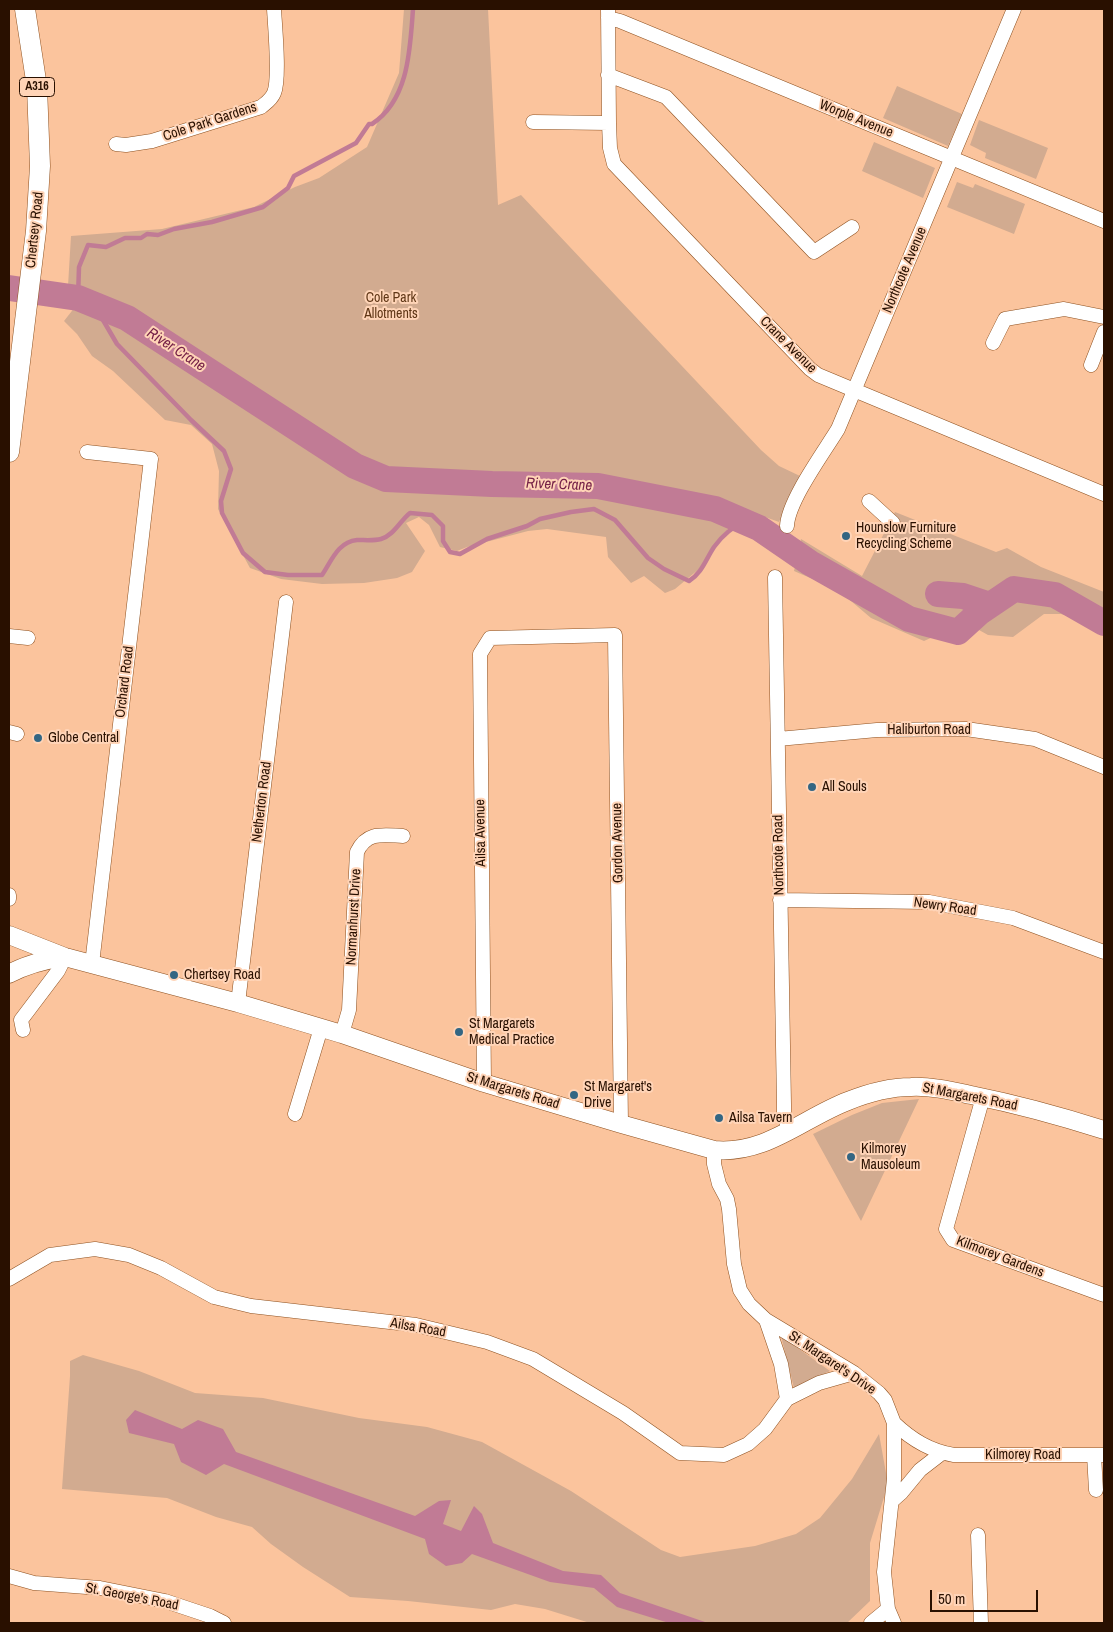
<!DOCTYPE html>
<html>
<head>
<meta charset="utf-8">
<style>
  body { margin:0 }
  #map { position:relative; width:1113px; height:1632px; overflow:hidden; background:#fbc49d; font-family:"Archivo Narrow",sans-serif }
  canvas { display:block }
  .frame { position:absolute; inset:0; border:10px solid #291000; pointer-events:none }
  .scale { position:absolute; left:930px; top:1590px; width:108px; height:22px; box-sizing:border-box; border:2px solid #291000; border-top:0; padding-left:6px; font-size:15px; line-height:18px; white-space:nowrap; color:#291000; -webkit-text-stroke:4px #ffd4b7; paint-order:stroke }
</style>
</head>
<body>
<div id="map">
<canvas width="1113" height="1632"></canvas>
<div class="frame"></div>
<div class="scale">50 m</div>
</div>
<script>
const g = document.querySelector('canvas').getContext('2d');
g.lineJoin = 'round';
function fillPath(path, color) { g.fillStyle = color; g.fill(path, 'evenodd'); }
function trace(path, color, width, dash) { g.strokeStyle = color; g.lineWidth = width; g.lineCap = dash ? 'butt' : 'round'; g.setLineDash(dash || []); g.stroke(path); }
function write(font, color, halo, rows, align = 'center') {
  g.font = font + ' "Archivo Narrow",sans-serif'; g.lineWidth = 4; g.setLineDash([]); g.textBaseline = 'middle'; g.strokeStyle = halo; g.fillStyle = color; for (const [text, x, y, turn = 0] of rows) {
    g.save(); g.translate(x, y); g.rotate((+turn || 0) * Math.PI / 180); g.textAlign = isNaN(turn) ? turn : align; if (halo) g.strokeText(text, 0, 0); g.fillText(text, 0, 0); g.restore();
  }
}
const green = new Path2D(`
  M 404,9 L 488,9 L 498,205 L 521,195 L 761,450 L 779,466 L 800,476 L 779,522 L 718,500 L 636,482 L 576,475 L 496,478 L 395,473 L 358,460 L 190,349 L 132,314 L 214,383 L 325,457 L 365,477 L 377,489 L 595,494 L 712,517 L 732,525 L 720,537 L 699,569 L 675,589 L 665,593 L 644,576 L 631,583 L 608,557 L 606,537 L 547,529 L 528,531 L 467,547 L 457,551 L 440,547 L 429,525 L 419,517 L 406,523 L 425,551 L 412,572 L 397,578 L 364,583 L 322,584 L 281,579 L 250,568 L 218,509 L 219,471 L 212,444 L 191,425 L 165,420 L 113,371 L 92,356 L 77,334 L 64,321 L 86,293 L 68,286 L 71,236 L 162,229 L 254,207 L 295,187 L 319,178 L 367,147 L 399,73 Z
  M 897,86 L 962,114 L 948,146 L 883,118 Z
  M 979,120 L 1048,148 L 1036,179 L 985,158 L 986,153 L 970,145 Z
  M 874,142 L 935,168 L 923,198 L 862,171 Z
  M 957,182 L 973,188 L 975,184 L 1025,204 L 1014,234 L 947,207 Z
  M 895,512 L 996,552 L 1007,548 L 1041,567 L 1104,592 L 1104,627 L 1061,614 L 1044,614 L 1013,637 L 988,635 L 970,625 L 944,632 L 924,641 L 871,618 L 838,590 L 794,571 L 801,539 L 862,576 Z
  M 919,1099 L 861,1221 L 813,1134 L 852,1115 L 882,1103 Z
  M 781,1336 L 830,1371 L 794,1388 Z
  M 83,1355 L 139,1371 L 195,1393 L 263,1398 L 359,1418 L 427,1427 L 482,1442 L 571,1491 L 661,1550 L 680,1557 L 755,1546 L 796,1534 L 820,1518 L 852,1479 L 879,1434 L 888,1484 L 870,1543 L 870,1601 L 847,1623 L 590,1623 L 545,1609 L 515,1604 L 491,1610 L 408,1601 L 350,1597 L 303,1567 L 271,1544 L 252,1527 L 216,1517 L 167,1498 L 62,1489 L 70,1376 L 70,1361 Z`);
const water = new Path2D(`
  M 135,1410 L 182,1429 L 198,1420 L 223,1429 L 236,1452 L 415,1516 L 439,1501 L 451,1500 L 443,1524 L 461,1531 L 474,1506 L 482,1514 L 493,1543 L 563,1571 L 601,1575 L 620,1593 L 708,1623 L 669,1623 L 617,1607 L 594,1588 L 550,1582 L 472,1554 L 462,1563 L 446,1566 L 429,1554 L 425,1539 L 224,1464 L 206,1475 L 181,1462 L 174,1444 L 129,1433 L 126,1420 Z`);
const stream = new Path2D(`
  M 78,298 L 79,267 L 88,245 L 106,247 L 125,238 L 141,238 L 147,234 L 158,235 L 174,229 L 212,222 L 263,207 L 288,188 L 294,176 L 356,143 L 369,124 L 372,124 C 409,100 410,49 413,9
  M 101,307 L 103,320 L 117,344 L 191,420 L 224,451 L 231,469 L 221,501 L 222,513 L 243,553 L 265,572 L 288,575 L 322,575 C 332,560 338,542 357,540 C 365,540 374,541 381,539 C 394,535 400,521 410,513 L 432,515 L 443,526 L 443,541 L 450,552 L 460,554 L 487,539 L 527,526 L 540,519 L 571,512 L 594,509 L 615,520 L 648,558 L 664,569 L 689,581 C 702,573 706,559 714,547 C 722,536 732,527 744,522`);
const river = new Path2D(`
  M 9,288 L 78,298 L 127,318 L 355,466 L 386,479 L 492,484 L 598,486 L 715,509 L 759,528 L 810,563 L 909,619 L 958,632 L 980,612 L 1014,589 L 1055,595 L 1104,623
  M 938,594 L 963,596 L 990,605`);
const minor = new Path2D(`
  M 608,9 L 609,123
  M 608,18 L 620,21 L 1104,221
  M 608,75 L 666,97 L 814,252 L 852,227
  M 533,122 L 609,123 L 610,148 L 614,164 L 810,369 L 818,375 L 1104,494
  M 116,144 L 126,145 L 152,141 L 261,107 C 267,102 271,100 274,93 C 280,79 275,26 274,9
  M 993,343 L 1005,319 L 1064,309 L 1104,317
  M 1091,365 L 1104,332
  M 87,452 L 151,459 L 92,964
  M 869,501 L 893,523
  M 787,526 C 788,501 824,452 838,429 L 1014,9
  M 775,577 L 784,1104 L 784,1114 L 789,1132
  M 9,636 L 28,638
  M 9,732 L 17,734
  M 778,739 L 877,730 L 966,729 L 1035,739 L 1104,767
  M 9,895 L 9,899
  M 780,900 L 929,902 L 1013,918 L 1104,952
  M 238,1003 L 286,602
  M 23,1030 L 21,1020 L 58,971 L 65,957
  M 342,1034 L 349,1010 L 357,852 C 367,831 383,835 403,836
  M 484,1083 L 480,654 L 490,638 L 615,635 L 621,1124
  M 983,1097 L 946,1229 L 953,1240 L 1104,1295
  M 295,1114 L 321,1028
  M 714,1150 L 714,1164 L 719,1184 L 727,1199 L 729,1209 L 734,1264 L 740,1290 L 749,1304 L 766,1320 L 854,1373 L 879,1393 L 885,1400 L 894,1423 L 894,1479 L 884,1572 L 888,1609 L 894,1623
  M 9,1279 L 50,1255 L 95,1249 L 129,1255 L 161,1268 L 214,1297 L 251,1306 L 416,1325 L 487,1342 L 533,1359 L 623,1413 L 680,1453 L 724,1455 L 748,1444 L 765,1429 L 787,1399 L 781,1364 L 766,1320
  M 787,1399 L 819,1383 L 854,1373
  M 894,1423 C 912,1440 930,1451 954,1455 L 1104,1455
  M 1094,1455 L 1096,1490
  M 892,1501 L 901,1493 L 920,1470 L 942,1453
  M 978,1535 L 981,1623
  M 9,1576 L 34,1583 L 100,1588 L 165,1601 L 210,1616 L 224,1623
  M 871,1623 L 888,1609`);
const major = new Path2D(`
  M 9,935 L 65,957 L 238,1003 L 342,1034 L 484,1083 L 621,1124 L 714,1150 C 766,1155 803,1118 848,1101 C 868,1093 889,1087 911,1087 C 931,1086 952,1091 971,1095 C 1016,1104 1060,1116 1104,1130
  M 9,974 C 27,964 44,960 64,957`);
const highway = new Path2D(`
  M 9,452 L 36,231 L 40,166 L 37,87 L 25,9`);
const markers = [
  [846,536,5,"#336683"],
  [38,738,5,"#336683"],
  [812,787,5,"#336683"],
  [174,975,5,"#336683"],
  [459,1032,5,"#336683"],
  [574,1095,5,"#336683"],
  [719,1118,5,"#336683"],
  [851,1157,5,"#336683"]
];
const shields = [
  [37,87,35]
];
const shieldNames = [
  ["A316",37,87]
];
const streetNames = [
  ["Worple Avenue",856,119,22],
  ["Cole Park Gardens",210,122,-18],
  ["Chertsey Road",35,230,-84],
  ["Northcote Avenue",905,270,-67],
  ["Crane Avenue",788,345,45],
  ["Orchard Road",125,682,-83],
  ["Haliburton Road",929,730],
  ["Netherton Road",262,802,-83],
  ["Ailsa Avenue",481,833,-91],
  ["Gordon Avenue",618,843,-91],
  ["Northcote Road",779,855,-91],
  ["Newry Road",945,907,8],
  ["Normanhurst Drive",354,917,-87],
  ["St Margarets Road",513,1091,17],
  ["St Margarets Road",970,1097,11],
  ["Kilmorey Gardens",1000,1257,21],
  ["Ailsa Road",418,1328,10],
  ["St. Margaret's Drive",832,1363,34],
  ["Kilmorey Road",1023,1455],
  ["St. George's Road",132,1597,11]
];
const parkNames = [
  ["Cole Park",391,298],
  ["Allotments",391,314]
];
const poiNames = [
  ["Hounslow Furniture",856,528],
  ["Recycling Scheme",856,544],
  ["Globe Central",48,738],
  ["All Souls",822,787],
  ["Chertsey Road",184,975],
  ["St Margarets",469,1024],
  ["Medical Practice",469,1040],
  ["St Margaret's",584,1087],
  ["Drive",584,1103],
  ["Ailsa Tavern",729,1118],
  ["Kilmorey",861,1149],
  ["Mausoleum",861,1165]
];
const waterNames = [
  ["River Crane",176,350,33],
  ["River Crane",559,485,2]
];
fillPath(green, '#d2ab90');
fillPath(water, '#c17b95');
trace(stream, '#c17b95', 4.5);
trace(river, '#c17b95', 26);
trace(minor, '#8e5120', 15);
trace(major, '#8e5120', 19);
trace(highway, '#8e5120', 21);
trace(minor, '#fff', 14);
trace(major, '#fff', 18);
trace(highway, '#fff', 20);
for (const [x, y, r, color] of markers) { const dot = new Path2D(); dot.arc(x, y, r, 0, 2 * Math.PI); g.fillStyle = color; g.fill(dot); trace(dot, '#ffd4b7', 2); }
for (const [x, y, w] of shields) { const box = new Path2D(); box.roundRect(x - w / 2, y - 9.5, w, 19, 4); g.fillStyle = '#ffd4b7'; g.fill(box); trace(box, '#291000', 1); }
write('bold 12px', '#291000', null, shieldNames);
write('14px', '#291000', '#ffd4b7', streetNames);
write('14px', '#5f3616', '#ffd4b7', parkNames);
write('14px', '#291000', '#ffd4b7', poiNames, 'left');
write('italic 15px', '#762248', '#ffd4b7', waterNames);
</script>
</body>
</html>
